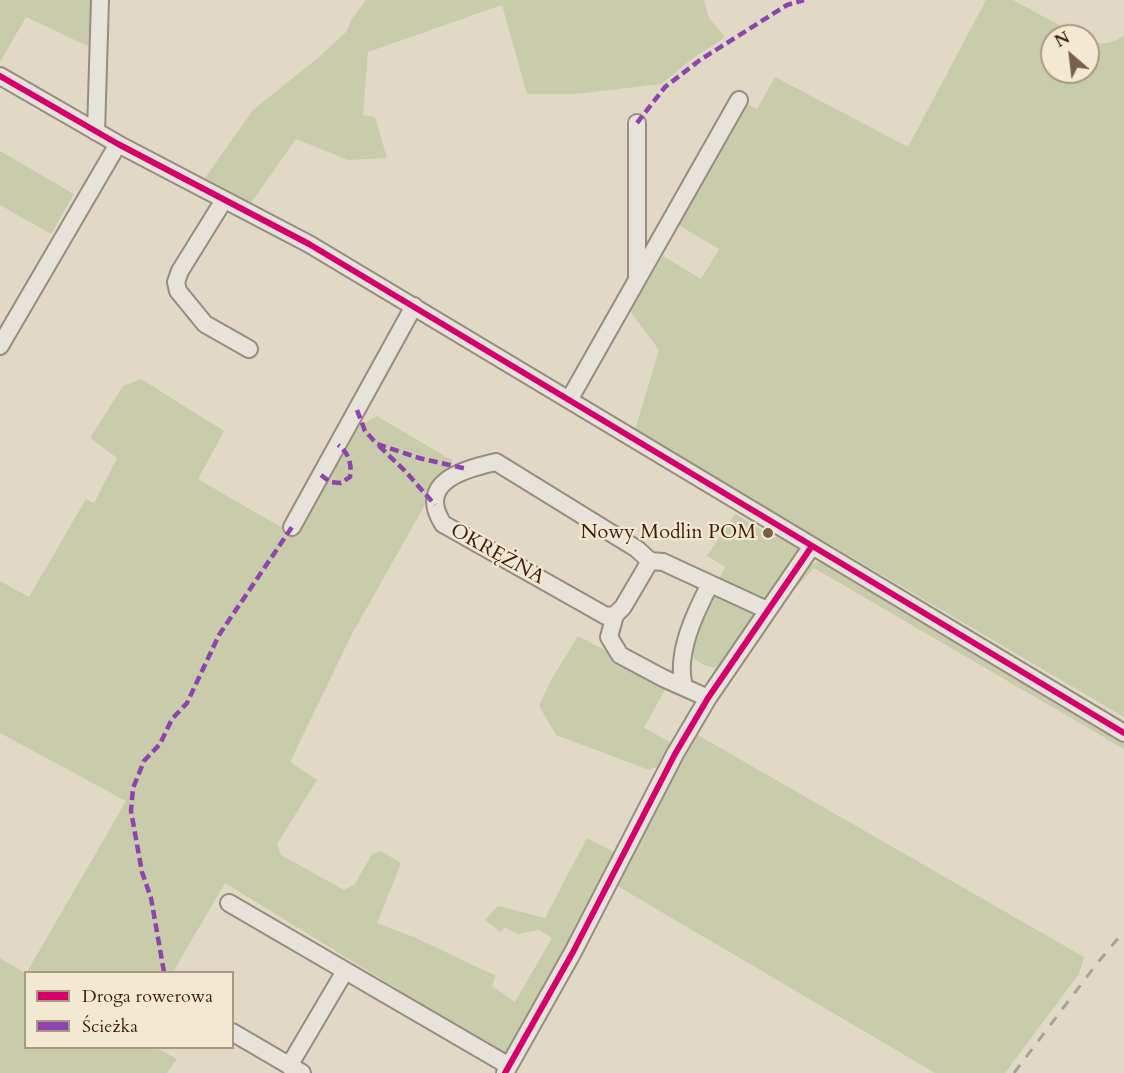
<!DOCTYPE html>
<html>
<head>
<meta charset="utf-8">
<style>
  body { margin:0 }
  #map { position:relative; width:1124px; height:1073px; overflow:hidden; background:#e1d9c6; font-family:Cardo,serif }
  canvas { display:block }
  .legend { position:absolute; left:24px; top:971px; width:210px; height:78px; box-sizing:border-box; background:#f3e9d3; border:2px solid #ab9882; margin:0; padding:8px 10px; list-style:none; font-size:18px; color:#3e1e09 }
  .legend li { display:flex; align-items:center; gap:12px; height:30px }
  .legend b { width:30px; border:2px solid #ab9882 }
  .north { position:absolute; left:1040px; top:24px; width:60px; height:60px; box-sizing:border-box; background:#f3e9d3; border:2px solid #ab9882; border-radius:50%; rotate:332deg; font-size:16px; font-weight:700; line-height:24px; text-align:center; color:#3e1e09 }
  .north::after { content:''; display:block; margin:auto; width:21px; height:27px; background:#775f4b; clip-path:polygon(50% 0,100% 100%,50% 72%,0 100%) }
</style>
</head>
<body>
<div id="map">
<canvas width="1124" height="1073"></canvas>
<ul class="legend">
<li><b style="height:8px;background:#d6006c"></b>Droga rowerowa</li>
<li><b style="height:8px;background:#8e44ad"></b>Ścieżka</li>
</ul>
<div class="north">N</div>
</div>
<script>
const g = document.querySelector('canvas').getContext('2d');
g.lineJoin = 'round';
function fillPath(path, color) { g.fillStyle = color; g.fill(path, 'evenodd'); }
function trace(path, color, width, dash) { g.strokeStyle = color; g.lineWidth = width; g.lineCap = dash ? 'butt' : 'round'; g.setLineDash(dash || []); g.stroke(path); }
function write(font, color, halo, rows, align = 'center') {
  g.font = font + ' Cardo,serif'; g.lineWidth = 4.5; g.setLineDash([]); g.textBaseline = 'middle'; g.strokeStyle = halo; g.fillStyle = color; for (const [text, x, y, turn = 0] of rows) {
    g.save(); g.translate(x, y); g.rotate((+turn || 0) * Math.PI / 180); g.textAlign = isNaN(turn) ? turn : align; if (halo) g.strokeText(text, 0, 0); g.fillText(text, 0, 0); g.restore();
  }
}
const green = new Path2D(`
  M 0,0 L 97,0 L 94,49 L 26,17 L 0,62 Z
  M 366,0 L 704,0 L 709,18 L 725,37 L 692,59 L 661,84 L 575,94 L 527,94 L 502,5 L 368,52 L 363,115 L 375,117 L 387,158 L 348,160 L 296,139 L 251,203 L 205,178 L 253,110 L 319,57 L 346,32 L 352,19 Z
  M 986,0 L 1013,0 L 1079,36 L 1052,36 L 1052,72 L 1088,72 L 1088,41 C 1098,46 1116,43 1124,35 L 1124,717 L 635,430 L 659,350 L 630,311 L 663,256 L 701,279 L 719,249 L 675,223 L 744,102 L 757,109 L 775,77 L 908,147 Z
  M 0,151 L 74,194 L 51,234 L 0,205 Z
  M 141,379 L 224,431 L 198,479 L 296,536 L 356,428 L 377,416 L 453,461 L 426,503 L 352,634 L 290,762 L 317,780 L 277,844 L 281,855 L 344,890 L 355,884 L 372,854 L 381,851 L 401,863 L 377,923 L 416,938 L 496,976 L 492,986 L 515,1002 L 552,938 L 539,930 L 518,934 L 504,927 L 501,932 L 485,920 L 498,906 L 545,918 L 587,838 L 618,854 L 511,1050 L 503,1054 L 225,883 L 173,972 L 27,972 L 126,801 L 0,733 L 0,581 L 29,597 L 86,499 L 94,503 L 117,458 L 90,438 L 123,386 Z
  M 735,514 L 775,538 L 778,536 L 797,548 L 799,552 L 769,597 L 763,600 L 717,583 L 725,567 L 707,556 Z
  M 823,561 L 1124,741 L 1124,749 L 814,568 L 797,586 L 792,583 C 801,572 808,563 823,561 Z
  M 712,593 L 754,609 L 753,616 L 728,661 L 715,668 L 704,665 L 694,659 C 690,635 701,613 712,593 Z
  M 578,636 L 668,684 L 644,728 L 672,743 L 661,765 L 649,770 L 556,735 L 539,706 L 551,680 Z
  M 696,734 L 1084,957 L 1079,974 L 1005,1073 L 935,1073 L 614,884 Z
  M 0,958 L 25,973 L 26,1048 L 157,1048 L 177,1059 L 167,1073 L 0,1073 Z`);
const minor = new Path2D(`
  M 0,76 L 118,144 L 309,244 L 1124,733
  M 96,132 L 100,0
  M 224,200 L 180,271 L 176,282 L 178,291 L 205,324 L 249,349
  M 637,278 L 637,123
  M 0,346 L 118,144
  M 569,400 L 739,100
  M 292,527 L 414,306
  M 650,561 L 623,607 L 615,615 L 606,616 L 443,524 C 416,482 464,469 496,462 L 637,549 L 650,561 L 663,562 L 767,610
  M 615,615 L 609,637 L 620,655 L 663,678 L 708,698
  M 684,687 C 675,654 695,613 710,584
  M 229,903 L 509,1066
  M 232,1032 L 302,1073
  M 289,1066 L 345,971
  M 505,1073 L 573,952 L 675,754 L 708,698 L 812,546`);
const rail = new Path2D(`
  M 1014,1073 L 1095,966 L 1124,931`);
const quiet = new Path2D(`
  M 637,123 L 665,87 L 700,60 L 787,5 L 804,0
  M 357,410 L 365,431 L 377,444 L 419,458 L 467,469
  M 379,446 L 405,471 L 435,505
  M 321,475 L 330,482 L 341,483 L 350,477 C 352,464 349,453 338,445
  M 164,972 L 151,898 L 142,872 L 131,811 L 133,788 L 144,761 L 160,744 L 172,719 L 187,703 L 219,635 L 292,527`);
const cycleway = new Path2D(`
  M 0,76 L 118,144 L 309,244 L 1124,733
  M 505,1073 L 573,952 L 675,754 L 708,698 L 812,546`);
const markers = [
  [768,533,6,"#775f4b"]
];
const poiNames = [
  ["Nowy Modlin POM",756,533]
];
const streetNames = [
  ["OKRĘŻNA",497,555,29]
];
fillPath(green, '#c8ccaa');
trace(minor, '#968d80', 20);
trace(minor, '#e8e3da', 16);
trace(rail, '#a8a197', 3, [10, 10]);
trace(quiet, '#8e44ad', 4.5, [9, 4.5]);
trace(cycleway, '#d6006c', 6);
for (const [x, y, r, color] of markers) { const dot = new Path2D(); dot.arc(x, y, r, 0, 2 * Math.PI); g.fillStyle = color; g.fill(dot); trace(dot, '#f3e9d3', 2); }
write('20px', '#3e1e09', '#f3e9d3', poiNames, 'right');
write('20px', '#3e1e09', '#f3e9d3', streetNames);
</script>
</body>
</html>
